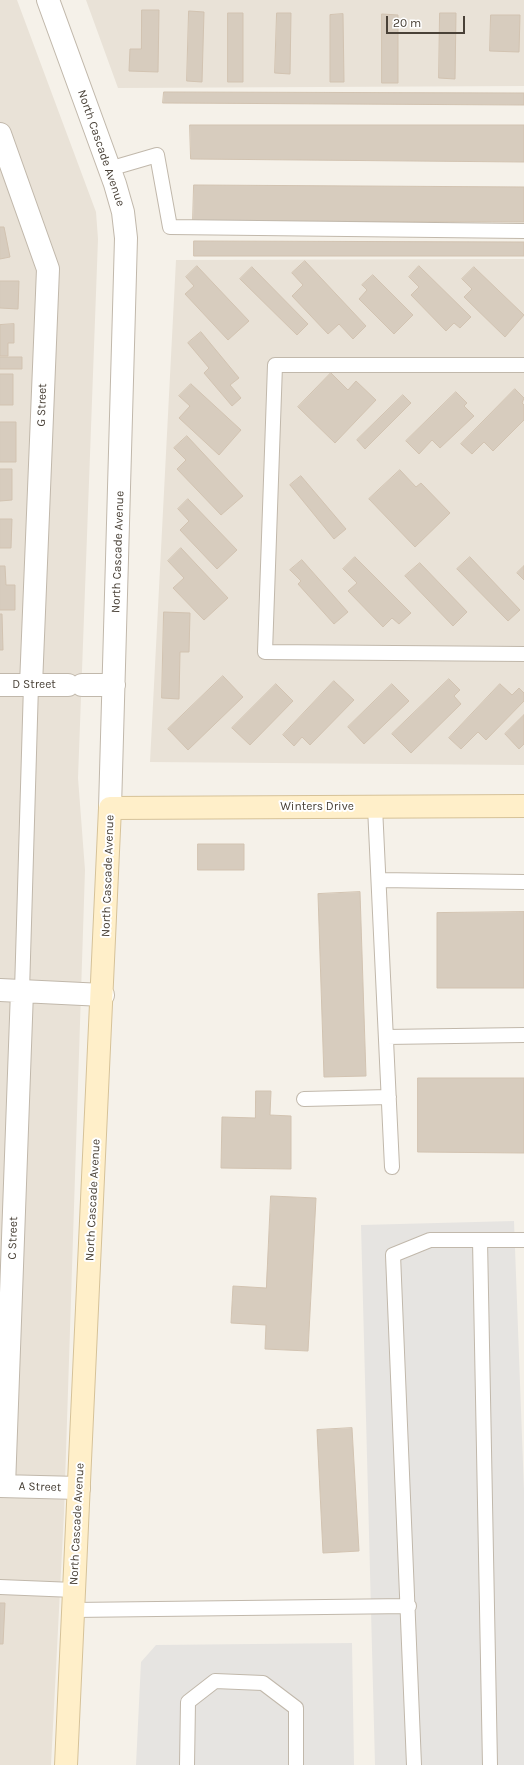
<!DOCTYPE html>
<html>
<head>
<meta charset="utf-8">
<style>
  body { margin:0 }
  #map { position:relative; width:524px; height:1765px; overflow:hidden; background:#f5f1e9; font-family:Karla,sans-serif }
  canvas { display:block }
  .scale { position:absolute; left:386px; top:16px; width:79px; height:18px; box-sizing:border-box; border:2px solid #494137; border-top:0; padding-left:5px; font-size:12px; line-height:14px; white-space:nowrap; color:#494137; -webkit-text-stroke:3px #fff; paint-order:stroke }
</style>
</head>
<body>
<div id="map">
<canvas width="524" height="1765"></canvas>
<div class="scale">20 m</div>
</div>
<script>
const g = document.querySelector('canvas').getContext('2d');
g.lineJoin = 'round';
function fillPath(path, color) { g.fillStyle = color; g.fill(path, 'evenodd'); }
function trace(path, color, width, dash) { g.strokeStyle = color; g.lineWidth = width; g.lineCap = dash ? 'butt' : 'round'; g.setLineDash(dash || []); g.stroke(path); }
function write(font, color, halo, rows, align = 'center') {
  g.font = font + ' Karla,sans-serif'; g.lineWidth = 4; g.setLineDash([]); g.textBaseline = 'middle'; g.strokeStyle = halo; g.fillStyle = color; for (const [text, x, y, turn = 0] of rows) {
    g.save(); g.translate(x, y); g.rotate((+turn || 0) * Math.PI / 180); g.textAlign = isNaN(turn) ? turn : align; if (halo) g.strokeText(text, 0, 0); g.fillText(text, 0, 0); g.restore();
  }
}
const residential = new Path2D(`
  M 0,0 L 17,0 L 96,212 L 98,239 L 78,778 L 85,870 L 64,1513 L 51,1765 L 0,1765 Z
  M 86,0 L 524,0 L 524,86 L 118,88 Z
  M 524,259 L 524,765 L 150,762 L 176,260 Z`);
const parking = new Path2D(`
  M 514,1221 L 524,1491 L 524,1765 L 375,1765 L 361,1225 Z
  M 352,1643 L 354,1765 L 136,1765 L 141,1662 L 156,1645 Z`);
const building = new Path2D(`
  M 142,10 L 159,10 L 158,72 L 129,71 L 130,49 L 141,49 Z
  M 189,11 L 204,12 L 202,82 L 187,81 Z
  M 228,13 L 243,13 L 243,82 L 228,82 Z
  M 277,13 L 291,13 L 290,74 L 275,73 Z
  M 440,13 L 456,13 L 455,79 L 439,78 Z
  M 343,14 L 344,82 L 330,82 L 330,15 Z
  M 382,14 L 398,15 L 398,83 L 382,83 Z
  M 491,15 L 520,15 L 519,52 L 490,51 Z
  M 164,92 L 524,93 L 524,105 L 163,103 Z
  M 190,125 L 524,125 L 524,162 L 191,159 Z
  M 194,185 L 524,187 L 524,222 L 193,221 Z
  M 0,227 L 4,227 L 10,257 L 0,259 Z
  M 194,241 L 524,242 L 524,256 L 194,256 Z
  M 305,261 L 366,326 L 353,339 L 339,324 L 328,334 L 292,296 L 303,285 L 292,273 Z
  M 197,266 L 249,321 L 228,340 L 185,294 L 194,286 L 186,277 Z
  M 419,266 L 471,317 L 460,328 L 454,323 L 446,331 L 411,295 L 419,287 L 409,277 Z
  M 252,267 L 308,324 L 297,335 L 240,279 Z
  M 474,267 L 524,315 L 505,337 L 464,297 L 472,289 L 462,279 Z
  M 373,275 L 413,315 L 394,334 L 359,299 L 367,290 L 362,285 Z
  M 0,281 L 19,281 L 18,309 L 0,308 Z
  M 14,324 L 14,343 L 8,343 L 8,356 L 0,356 L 0,325 Z
  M 201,332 L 239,378 L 230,385 L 241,398 L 232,406 L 204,373 L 209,368 L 188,343 Z
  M 0,357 L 22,357 L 22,369 L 0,369 Z
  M 331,373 L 348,390 L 356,381 L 376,400 L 335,443 L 298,407 Z
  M 0,374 L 13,374 L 13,405 L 0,405 Z
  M 191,384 L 241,430 L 219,455 L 179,418 L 190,406 L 179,396 Z
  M 515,389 L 524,398 L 522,403 L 524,405 L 524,420 L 493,451 L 484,442 L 472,454 L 461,444 Z
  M 456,392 L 467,403 L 464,406 L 474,416 L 440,448 L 432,440 L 419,454 L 406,441 Z
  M 403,395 L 411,403 L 365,449 L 357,440 Z
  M 0,422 L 16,422 L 16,462 L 0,462 Z
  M 187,436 L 243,496 L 221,515 L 177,469 L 186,460 L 174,448 Z
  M 0,469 L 12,469 L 12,500 L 0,501 Z
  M 400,470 L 416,487 L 421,483 L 450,513 L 415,547 L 369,499 Z
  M 301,476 L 346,529 L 334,539 L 290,485 Z
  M 188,499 L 237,550 L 217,569 L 180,530 L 189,521 L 178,509 Z
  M 0,519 L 12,519 L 11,548 L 0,548 Z
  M 181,548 L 228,598 L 204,620 L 173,588 L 184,578 L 168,561 Z
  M 355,557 L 411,613 L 399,624 L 392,618 L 383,627 L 348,591 L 357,583 L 343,569 Z
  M 470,557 L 520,610 L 508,621 L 457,569 Z
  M 302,560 L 348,612 L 334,624 L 298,584 L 301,581 L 290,570 Z
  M 420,563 L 467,612 L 453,626 L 405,576 Z
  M 0,566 L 5,566 L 6,585 L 15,585 L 15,610 L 0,610 Z
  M 524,566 L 524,580 L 517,573 Z
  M 164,612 L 190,613 L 189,652 L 180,652 L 179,699 L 162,698 Z
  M 0,614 L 2,614 L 3,650 L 0,650 Z
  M 223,676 L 243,697 L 188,750 L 168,729 Z
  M 449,679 L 460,690 L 454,696 L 461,704 L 411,753 L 392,734 Z
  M 334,681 L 354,700 L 310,745 L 302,737 L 294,746 L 283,735 Z
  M 276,684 L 293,701 L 250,745 L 232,728 Z
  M 392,684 L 409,701 L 364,744 L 348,727 Z
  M 500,684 L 512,695 L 519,688 L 524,693 L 524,701 L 486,740 L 478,732 L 461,749 L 449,738 Z
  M 524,715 L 524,744 L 519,749 L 505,734 Z
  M 198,844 L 244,844 L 244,870 L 198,870 Z
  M 360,892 L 366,1076 L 324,1077 L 318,894 Z
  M 524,912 L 524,988 L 437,988 L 437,913 Z
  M 418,1078 L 524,1078 L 524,1153 L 418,1152 Z
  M 256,1091 L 271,1091 L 270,1115 L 291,1116 L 291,1169 L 221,1168 L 222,1117 L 255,1118 Z
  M 271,1196 L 316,1198 L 308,1351 L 265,1349 L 266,1325 L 231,1323 L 233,1286 L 266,1288 Z
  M 352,1428 L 359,1551 L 323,1553 L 317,1430 Z
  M 0,1603 L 5,1603 L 3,1644 L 0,1644 Z`);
const lane = new Path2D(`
  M 109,169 L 157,155 L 170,227 L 524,231
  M 524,365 L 275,365 L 265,652 L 524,654
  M 375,807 L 392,1167
  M 379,880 L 524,882
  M 22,991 L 31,685
  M 386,1037 L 524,1035
  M 304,1099 L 389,1097
  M 480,1240 L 490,1765
  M 0,1587 L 74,1590
  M 73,1610 L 409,1606
  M 187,1765 L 188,1702 L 215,1681 L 263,1683 L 296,1708 L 296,1765
  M 414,1765 L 393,1255 L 430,1240 L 524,1240`);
const street = new Path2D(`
  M 48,0 L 115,184 L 123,212 L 126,238 L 110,808
  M 0,134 L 48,269 L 31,685
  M 0,685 L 68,685
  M 82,685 L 114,685
  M 0,990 L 103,995
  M 0,1486 L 79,1488
  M 4,1486 L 22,991`);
const secondary = new Path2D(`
  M 66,1765 L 110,808 L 524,806`);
const streetNames = [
  ["North Cascade Avenue",101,148,71],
  ["G Street",42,405,-88],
  ["North Cascade Avenue",118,552,-88],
  ["D Street",34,685],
  ["Winters Drive",317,807],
  ["North Cascade Avenue",108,876,-88],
  ["North Cascade Avenue",93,1200,-87],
  ["C Street",13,1238,-88],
  ["A Street",40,1487,2],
  ["North Cascade Avenue",77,1524,-87]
];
fillPath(residential, '#e9e2d7');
fillPath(parking, '#e6e4e1');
fillPath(building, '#d7ccbe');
trace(building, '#d2c3b1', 1);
trace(lane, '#c1b8ab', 16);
trace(street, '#c1b8ab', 24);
trace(secondary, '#d6c298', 24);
trace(lane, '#fff', 14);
trace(street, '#fff', 22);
trace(secondary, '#ffefc9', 22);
write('12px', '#494137', '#fff', streetNames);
</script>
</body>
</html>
